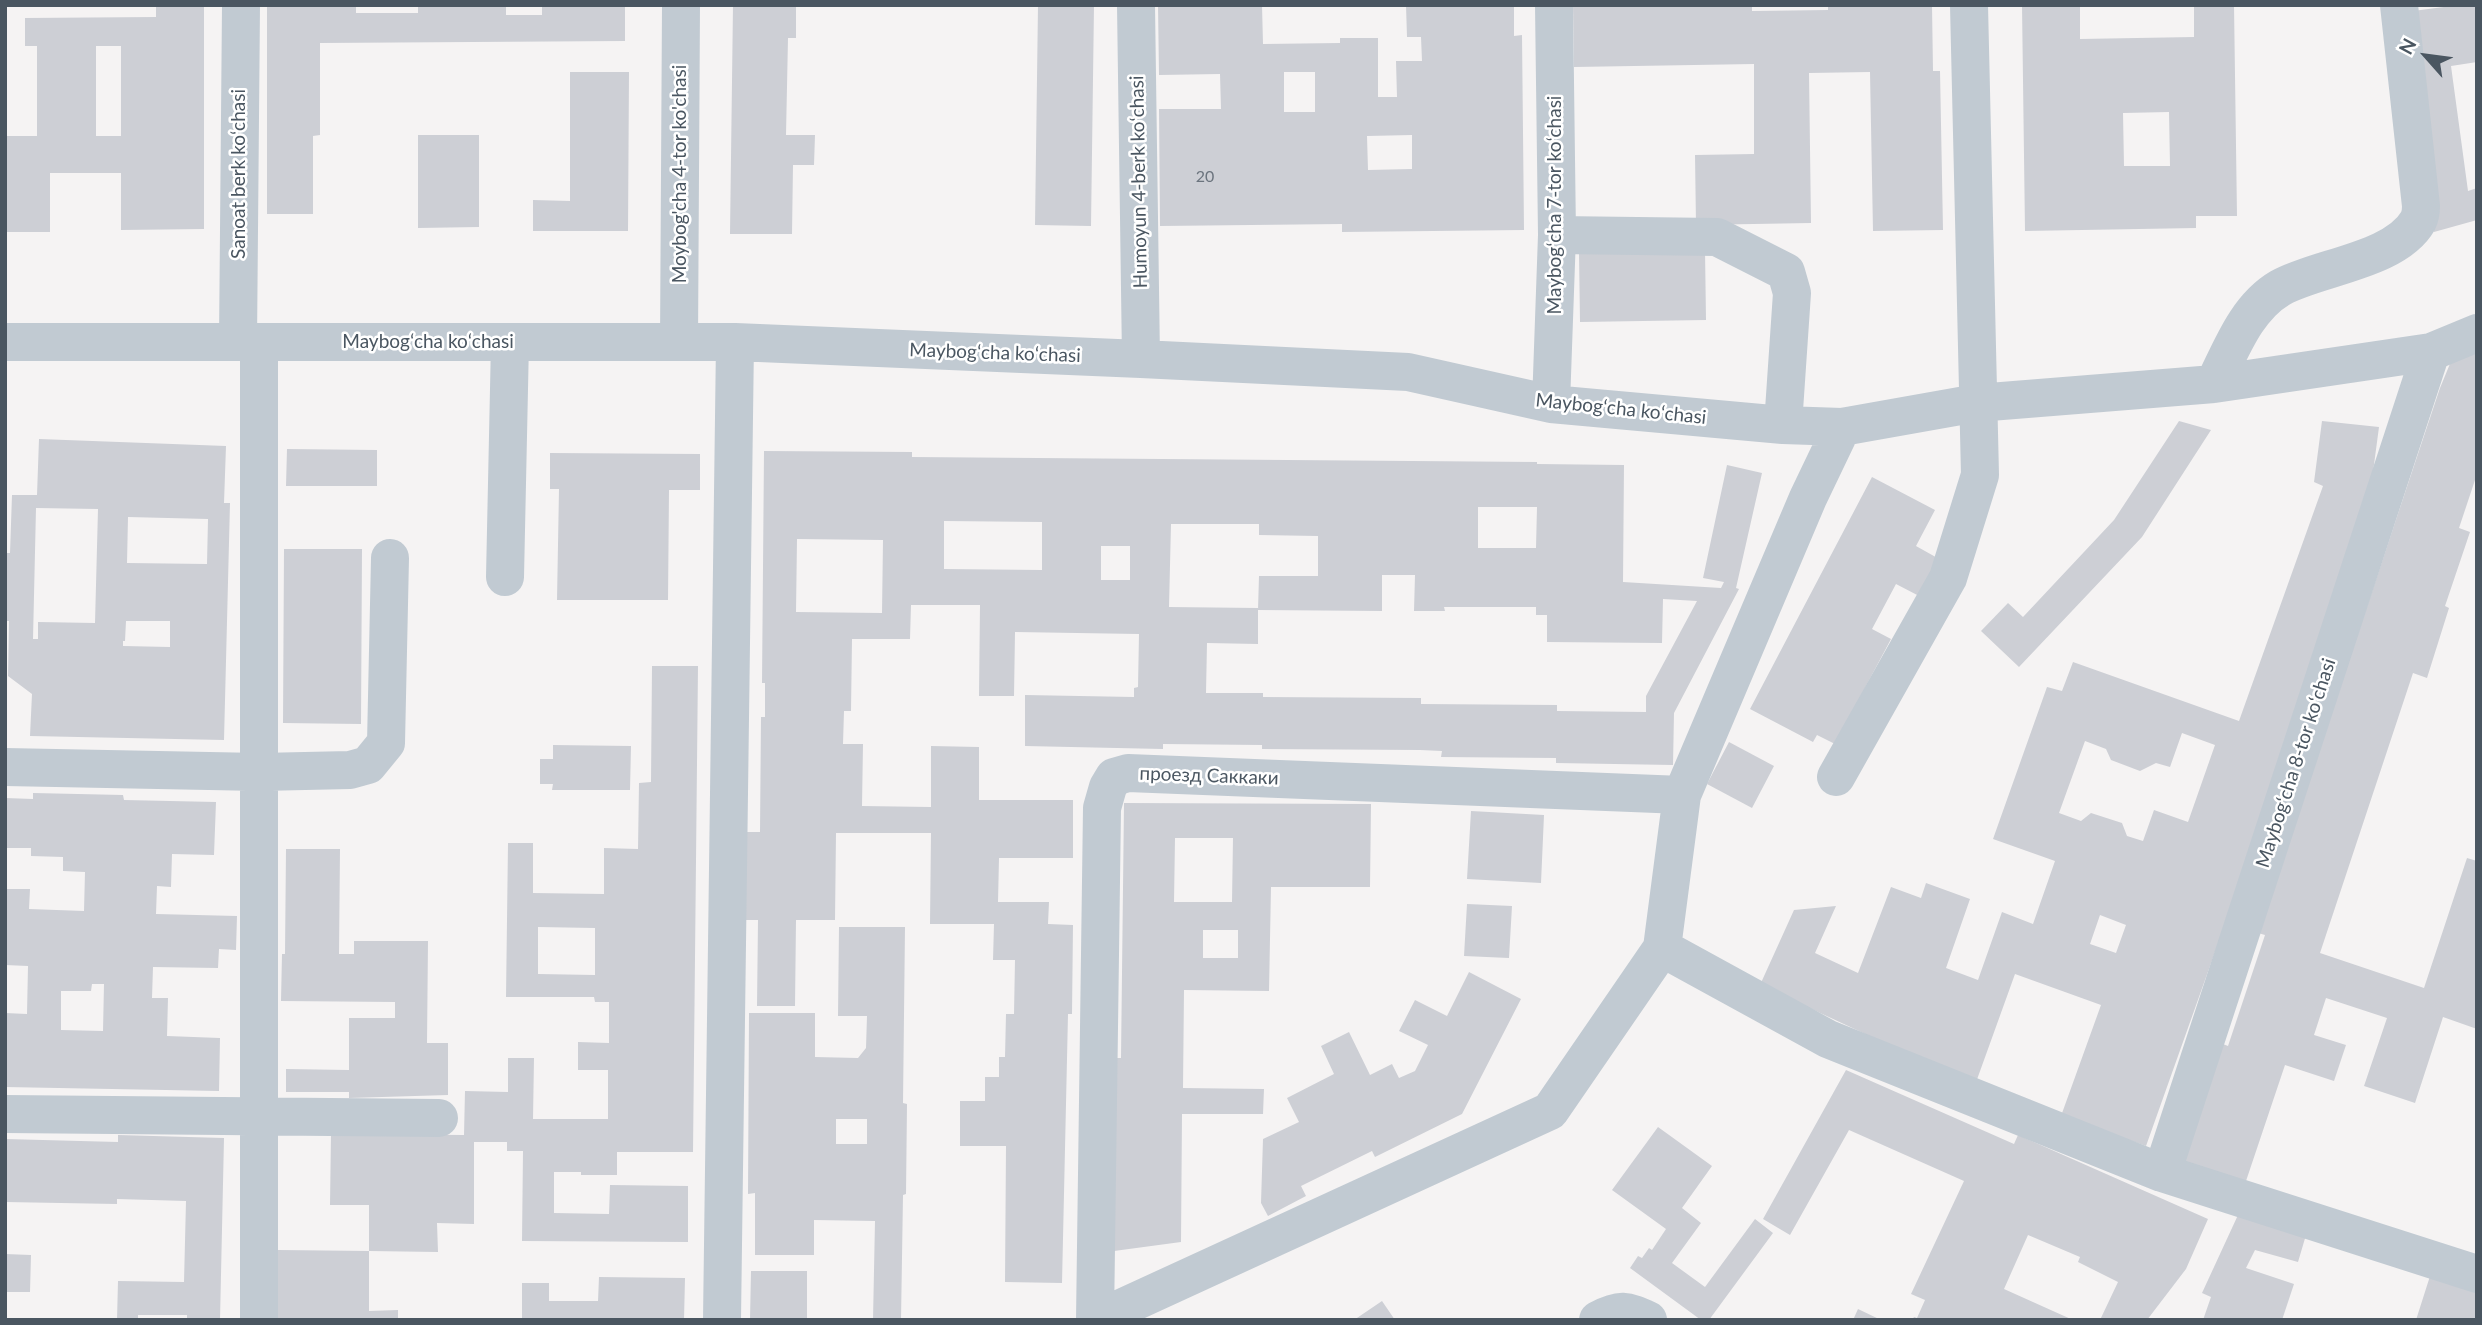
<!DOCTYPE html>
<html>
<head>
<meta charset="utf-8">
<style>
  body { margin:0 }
  #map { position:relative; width:2482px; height:1325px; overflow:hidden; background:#f5f3f3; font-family:Lato,sans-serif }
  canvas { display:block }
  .frame { position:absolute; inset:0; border:7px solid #4a5661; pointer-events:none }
  .north { position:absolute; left:2391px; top:21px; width:70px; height:70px; -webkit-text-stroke:5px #fff; paint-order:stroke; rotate:298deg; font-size:19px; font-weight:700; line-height:28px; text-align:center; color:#4a5661 }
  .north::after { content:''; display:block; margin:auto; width:24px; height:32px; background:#4a5661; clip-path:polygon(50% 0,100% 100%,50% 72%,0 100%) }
</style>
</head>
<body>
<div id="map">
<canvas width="2482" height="1325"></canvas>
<div class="frame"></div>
<div class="north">N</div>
</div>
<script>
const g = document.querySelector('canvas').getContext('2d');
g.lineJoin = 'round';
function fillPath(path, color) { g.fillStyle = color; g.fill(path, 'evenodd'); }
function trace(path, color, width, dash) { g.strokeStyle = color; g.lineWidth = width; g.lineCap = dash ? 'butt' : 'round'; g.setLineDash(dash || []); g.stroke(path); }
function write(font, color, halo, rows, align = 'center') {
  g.font = font + ' Lato,sans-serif'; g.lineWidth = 5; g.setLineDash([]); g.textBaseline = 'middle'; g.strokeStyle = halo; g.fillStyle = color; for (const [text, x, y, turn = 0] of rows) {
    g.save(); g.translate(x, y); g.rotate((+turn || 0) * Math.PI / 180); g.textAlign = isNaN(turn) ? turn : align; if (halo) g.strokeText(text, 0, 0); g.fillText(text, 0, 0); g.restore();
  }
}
const building = new Path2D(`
  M 156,5 L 204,5 L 204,229 L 121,230 L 121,173 L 50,173 L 50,232 L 5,232 L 5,136 L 37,136 L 37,46 L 25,46 L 25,18 L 156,17 ZM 96,46 L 121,46 L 121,136 L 96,136 Z
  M 267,5 L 356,5 L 356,13 L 418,13 L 418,5 L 506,5 L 506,15 L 542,15 L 542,5 L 625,5 L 625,41 L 320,43 L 320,135 L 313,136 L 313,214 L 267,214 Z
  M 733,5 L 796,5 L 796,38 L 788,38 L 786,135 L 815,135 L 814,165 L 793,165 L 792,234 L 730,234 Z
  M 1038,5 L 1094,5 L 1091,226 L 1035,225 Z
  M 1158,5 L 1262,5 L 1263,44 L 1340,43 L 1340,38 L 1378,38 L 1378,97 L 1397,97 L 1396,61 L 1422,61 L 1421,37 L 1407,37 L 1406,5 L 1514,5 L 1514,36 L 1522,35 L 1524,230 L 1342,232 L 1342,224 L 1160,226 L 1159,109 L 1221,109 L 1220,74 L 1159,75 ZM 1284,72 L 1315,72 L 1315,112 L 1284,112 ZM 1412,135 L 1412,169 L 1368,170 L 1367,136 Z
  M 1573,5 L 1752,5 L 1752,11 L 1828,10 L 1828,5 L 1932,5 L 1933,71 L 1940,71 L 1943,230 L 1873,231 L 1870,72 L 1809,73 L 1811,223 L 1696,225 L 1695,155 L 1754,154 L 1754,64 L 1574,67 Z
  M 2022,5 L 2080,5 L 2080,39 L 2194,37 L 2194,5 L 2234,5 L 2237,216 L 2196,216 L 2196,228 L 2025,231 ZM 2169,112 L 2170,166 L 2124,166 L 2123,113 Z
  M 2459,5 L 2477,5 L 2477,62 L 2451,66 L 2468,191 L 2477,188 L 2477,220 L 2434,232 L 2413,11 Z
  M 570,72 L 629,72 L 628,231 L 533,231 L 533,200 L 570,201 Z
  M 418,135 L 479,135 L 479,227 L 418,228 Z
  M 1705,250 L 1706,320 L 1580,322 L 1579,252 Z
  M 2477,349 L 2477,474 L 2459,528 L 2470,532 L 2445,606 L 2449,608 L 2427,678 L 2413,673 L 2320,953 L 2424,988 L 2467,858 L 2477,861 L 2477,1029 L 2443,1017 L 2415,1103 L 2364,1086 L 2387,1018 L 2326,998 L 2314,1035 L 2346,1045 L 2334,1081 L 2285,1065 L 2246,1181 L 2184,1161 L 2223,1044 L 2228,1046 L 2265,935 L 2258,933 L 2440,388 L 2454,354 Z
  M 2179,421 L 2211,430 L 2142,537 L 2019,667 L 1981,631 L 2008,603 L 2023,617 L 2114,520 Z
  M 2322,421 L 2379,427 L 2369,502 L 2339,603 L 2146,1146 L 2061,1116 L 2101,1005 L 2015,974 L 1975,1085 L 1760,985 L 1794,910 L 1836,906 L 1815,953 L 1858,973 L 1891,887 L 1921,898 L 1926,883 L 1970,899 L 1946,968 L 1978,980 L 2002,912 L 2033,924 L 2055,861 L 1993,839 L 2047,687 L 2062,691 L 2073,662 L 2239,721 L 2323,486 L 2314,482 ZM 2182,733 L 2215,745 L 2188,822 L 2154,810 L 2143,841 L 2127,836 L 2122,823 L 2091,813 L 2081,821 L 2059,813 L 2085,741 L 2106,749 L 2111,760 L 2140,771 L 2156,763 L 2170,767 ZM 2100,915 L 2126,925 L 2116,953 L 2090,944 Z
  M 39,439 L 226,446 L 224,503 L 230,503 L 224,740 L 30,736 L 32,694 L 8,676 L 9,621 L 5,621 L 5,553 L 10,553 L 12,495 L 37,495 ZM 36,508 L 98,509 L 95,623 L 38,622 L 38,639 L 33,639 ZM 128,517 L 208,519 L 207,564 L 127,563 ZM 126,621 L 170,621 L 170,647 L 123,646 L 123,641 L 125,641 Z
  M 287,449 L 377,450 L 377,486 L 286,486 Z
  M 764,451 L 912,452 L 912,457 L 1537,462 L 1537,464 L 1624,465 L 1623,582 L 1721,588 L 1724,582 L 1703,578 L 1727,465 L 1762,473 L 1736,588 L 1739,589 L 1674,713 L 1673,765 L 1556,763 L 1556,758 L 1441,757 L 1442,751 L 1420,750 L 1262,749 L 1262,745 L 1163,744 L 1163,749 L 1025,746 L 1025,695 L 1134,697 L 1134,688 L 1138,687 L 1139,634 L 1015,632 L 1014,696 L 979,696 L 980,605 L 911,605 L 910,639 L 852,639 L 851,711 L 844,711 L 843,744 L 863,744 L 862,806 L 931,807 L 931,746 L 979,747 L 979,800 L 1073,800 L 1073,858 L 999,858 L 998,902 L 1049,902 L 1048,924 L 1073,925 L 1072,1014 L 1068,1014 L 1062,1283 L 1005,1282 L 1006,1146 L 960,1146 L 960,1101 L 985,1101 L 985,1077 L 999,1077 L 999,1057 L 1005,1057 L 1006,1014 L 1014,1014 L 1015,960 L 993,960 L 994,924 L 930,924 L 931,833 L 836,833 L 835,920 L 796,920 L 795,1006 L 757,1006 L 758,920 L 743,920 L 744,832 L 760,832 L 761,717 L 765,717 L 765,683 L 762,683 ZM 1478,507 L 1537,507 L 1536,548 L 1478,548 ZM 944,521 L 1042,522 L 1042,570 L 944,569 ZM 1171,524 L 1259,524 L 1259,535 L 1318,536 L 1318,576 L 1259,576 L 1258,610 L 1382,611 L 1382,575 L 1415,575 L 1414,611 L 1445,611 L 1444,607 L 1536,607 L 1536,615 L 1547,615 L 1547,642 L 1662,643 L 1663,599 L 1697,601 L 1646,696 L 1646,712 L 1557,711 L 1557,705 L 1421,704 L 1421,698 L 1263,697 L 1263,693 L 1206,693 L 1207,643 L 1258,644 L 1258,608 L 1169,607 ZM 797,539 L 883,540 L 882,613 L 796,612 ZM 1101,546 L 1130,546 L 1130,580 L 1101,580 Z
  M 550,453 L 700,454 L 700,490 L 669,490 L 668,600 L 557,600 L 559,489 L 550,489 Z
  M 1872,477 L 1935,510 L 1916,546 L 1941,560 L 1921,597 L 1896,584 L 1872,629 L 1891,639 L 1835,744 L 1817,735 L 1813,742 L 1750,709 Z
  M 284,549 L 362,549 L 361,724 L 283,723 Z
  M 652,666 L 698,666 L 693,1152 L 617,1152 L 617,1175 L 581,1175 L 581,1172 L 554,1172 L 554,1213 L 609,1214 L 610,1185 L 688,1186 L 688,1242 L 522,1241 L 523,1151 L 507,1151 L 507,1142 L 474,1142 L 474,1224 L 437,1223 L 438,1252 L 369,1251 L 369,1205 L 330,1205 L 331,1134 L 464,1135 L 465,1091 L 508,1092 L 508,1058 L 534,1058 L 533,1119 L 608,1119 L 608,1070 L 578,1070 L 578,1042 L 609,1043 L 609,1002 L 595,1002 L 594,997 L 506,997 L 508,843 L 533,843 L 533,893 L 604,894 L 604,848 L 638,849 L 639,783 L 651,782 ZM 538,927 L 595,928 L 595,975 L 538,974 Z
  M 1729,742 L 1774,766 L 1752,808 L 1707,784 Z
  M 553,745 L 631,746 L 630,790 L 552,790 L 553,784 L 540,784 L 540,759 L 553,759 Z
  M 33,793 L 123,795 L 124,800 L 216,802 L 214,855 L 172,854 L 171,887 L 157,886 L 156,914 L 237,916 L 236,950 L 219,949 L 218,968 L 153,967 L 152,998 L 168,998 L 167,1036 L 220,1038 L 219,1091 L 5,1087 L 5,1013 L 27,1014 L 28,966 L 5,965 L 5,889 L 30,889 L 29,909 L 84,911 L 85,872 L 63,871 L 63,857 L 31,856 L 31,848 L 5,848 L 5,798 L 33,799 ZM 92,984 L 104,984 L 103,1031 L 61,1030 L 61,991 L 91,991 Z
  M 1124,803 L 1371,804 L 1370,887 L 1271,887 L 1269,991 L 1184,990 L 1183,1088 L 1264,1089 L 1263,1114 L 1182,1114 L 1181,1242 L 1114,1251 L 1115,1058 L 1121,1058 ZM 1175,838 L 1233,838 L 1232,902 L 1174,902 ZM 1203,930 L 1238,930 L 1238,958 L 1203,958 Z
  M 1471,811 L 1544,815 L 1541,883 L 1467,879 Z
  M 286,849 L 340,849 L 339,954 L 354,954 L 354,941 L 428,941 L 427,1043 L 448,1043 L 448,1095 L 349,1098 L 349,1092 L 286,1092 L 286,1069 L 349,1070 L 349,1018 L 395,1018 L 395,1002 L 281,1001 L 282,954 L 285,954 Z
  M 1467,904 L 1512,906 L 1509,958 L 1464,956 Z
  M 839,927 L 905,927 L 903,1103 L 907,1104 L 906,1194 L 903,1195 L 901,1320 L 873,1320 L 875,1221 L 814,1220 L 814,1255 L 755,1255 L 755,1193 L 748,1194 L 749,1013 L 815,1013 L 815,1057 L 858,1058 L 866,1048 L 867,1016 L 838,1016 ZM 836,1119 L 867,1119 L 867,1144 L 836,1144 Z
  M 1469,972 L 1521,999 L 1462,1114 L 1375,1157 L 1372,1151 L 1301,1186 L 1306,1196 L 1268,1216 L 1261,1203 L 1263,1139 L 1299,1122 L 1287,1098 L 1334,1074 L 1321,1046 L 1349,1032 L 1370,1075 L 1392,1064 L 1399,1078 L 1415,1071 L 1428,1045 L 1399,1031 L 1415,1000 L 1447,1016 Z
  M 1846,1070 L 2014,1144 L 2018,1135 L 2208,1219 L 2186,1269 L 2147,1320 L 2100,1320 L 2118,1282 L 2078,1262 L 2080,1257 L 2028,1235 L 2004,1289 L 2073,1320 L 1912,1320 L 1914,1317 L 1917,1318 L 1925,1300 L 1911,1294 L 1964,1181 L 1849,1130 L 1790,1235 L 1763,1219 Z
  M 1658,1127 L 1712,1166 L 1682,1208 L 1701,1223 L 1672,1263 L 1705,1287 L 1755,1219 L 1773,1233 L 1709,1320 L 1701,1320 L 1630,1268 L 1638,1256 L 1642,1258 L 1649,1248 L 1652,1250 L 1666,1229 L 1612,1190 Z
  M 118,1135 L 224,1138 L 220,1320 L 187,1320 L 187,1315 L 138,1315 L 138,1320 L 117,1320 L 118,1281 L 184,1282 L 186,1201 L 117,1199 L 117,1204 L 5,1202 L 5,1139 L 118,1142 Z
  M 2238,1215 L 2306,1235 L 2298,1262 L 2255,1250 L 2246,1268 L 2294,1284 L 2282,1320 L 2203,1320 L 2211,1297 L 2202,1293 Z
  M 278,1250 L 369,1251 L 369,1311 L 398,1310 L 398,1320 L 278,1320 Z
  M 5,1254 L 31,1255 L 30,1292 L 5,1292 Z
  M 751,1271 L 807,1271 L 807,1320 L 750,1320 Z
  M 2431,1273 L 2477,1288 L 2477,1320 L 2416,1320 Z
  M 599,1277 L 685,1278 L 684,1320 L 522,1320 L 522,1283 L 549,1283 L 549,1301 L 598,1301 Z
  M 1382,1301 L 1395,1320 L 1354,1320 Z
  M 1858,1309 L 1881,1320 L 1853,1320 Z`);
const minor = new Path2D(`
  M 1136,5 L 1141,359
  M 1557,235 L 1717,237 L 1786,272 L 1792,293 L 1783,425
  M 5,342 L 735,342 L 1141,359 L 1408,372 L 1551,404 L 1783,425 L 1842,427 L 1977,403 L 2214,384 L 2431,352 L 2477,333
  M 238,342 L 241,5
  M 679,342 L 681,5
  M 2214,384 C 2231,350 2246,308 2280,288 C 2317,267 2395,261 2418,221 C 2420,217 2421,210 2421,206 L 2399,5
  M 1551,404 L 1557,235 L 1554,5
  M 505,577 L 510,342
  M 5,767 L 260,772 L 350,770 L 368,765 L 386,743 L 390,558
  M 1836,777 L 1948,578 L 1980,475 L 1969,5
  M 1662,948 L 1828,1039 L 2162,1173 L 2477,1274
  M 5,1114 L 439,1118
  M 2162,1173 L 2431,352
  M 259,1320 L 259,342
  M 722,1320 L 735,342
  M 1095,1320 L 1550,1111 L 1662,948 L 1682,795 L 1808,498 L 1842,427
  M 1095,1320 L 1102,808 L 1108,787 L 1114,777 L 1128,773 L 1682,795
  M 1598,1320 C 1620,1308 1626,1310 1648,1320`);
const numberNames = [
  ["20",1205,177]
];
const streetNames = [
  ["Sanoat berk koʻchasi",239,174,-90],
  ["Moybog'cha 4-tor ko'chasi",680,174,-90],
  ["Humoyun 4-berk koʻchasi",1139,182,-91],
  ["Maybogʻcha 7-tor koʻchasi",1555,205,-90],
  ["Maybogʻcha koʻchasi",428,342],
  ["Maybogʻcha koʻchasi",995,353,2],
  ["Maybogʻcha koʻchasi",1621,409,6],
  ["Maybogʻcha 8-tor koʻchasi",2296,763,-72],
  ["проезд Саккаки",1209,776,2]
];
fillPath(building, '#cdcfd5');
trace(minor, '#c1cad2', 38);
write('16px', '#6b747e', null, numberNames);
write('19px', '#4a5661', '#fff', streetNames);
</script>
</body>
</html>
